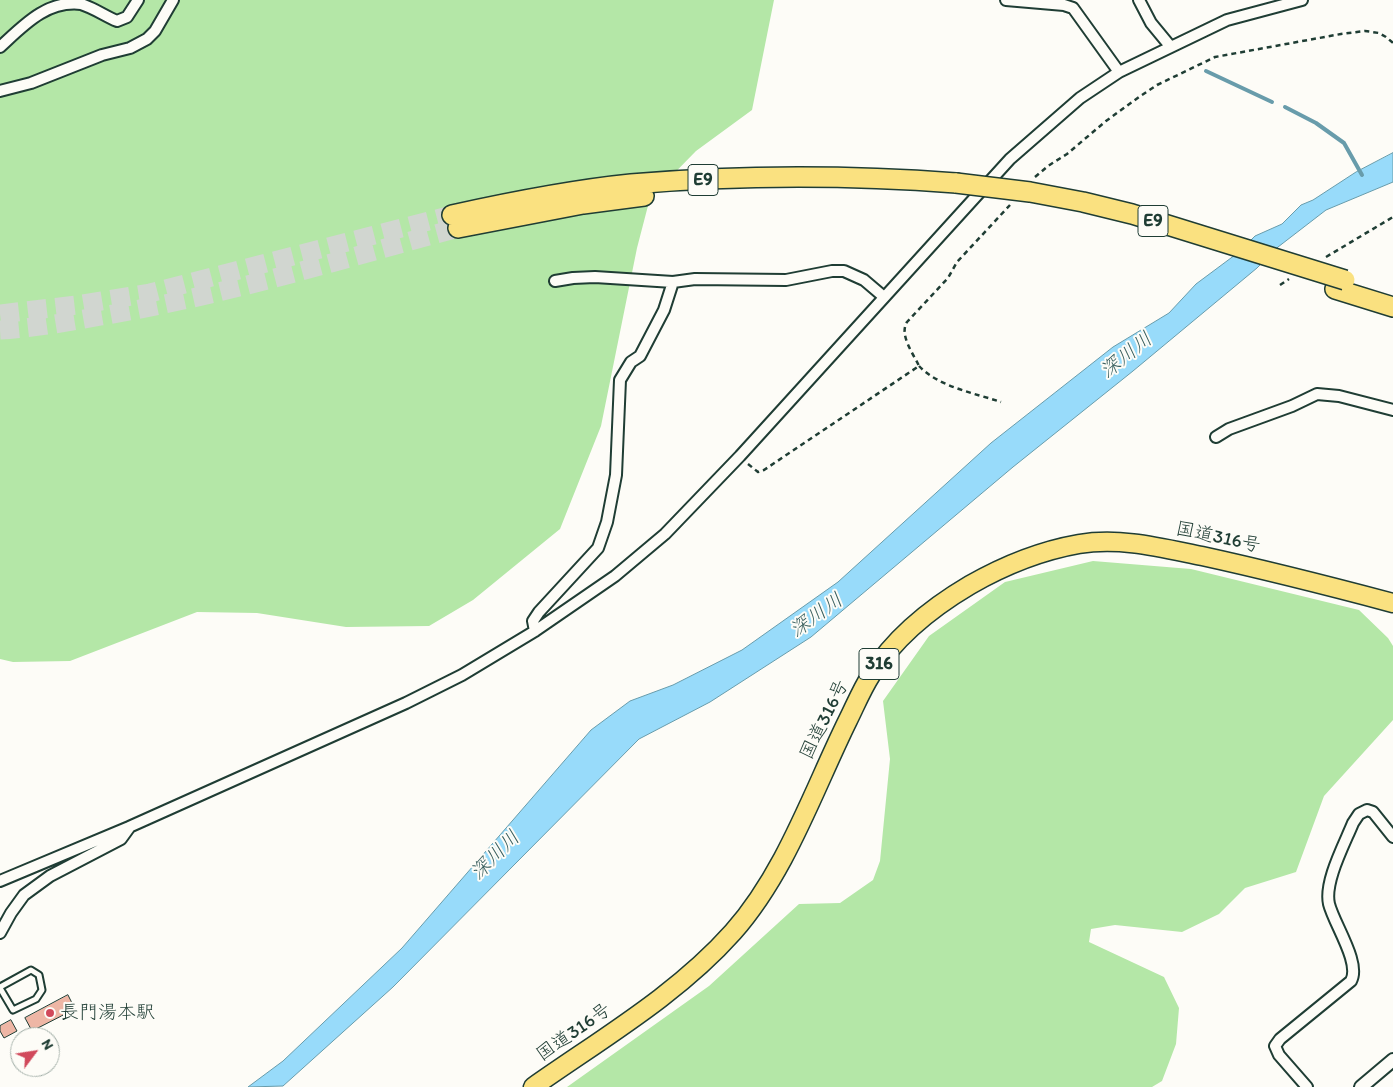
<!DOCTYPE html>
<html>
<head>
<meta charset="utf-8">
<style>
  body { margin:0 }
  #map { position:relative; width:1393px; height:1087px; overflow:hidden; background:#fdfcf7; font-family:Itim,sans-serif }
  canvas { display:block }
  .north { position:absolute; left:10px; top:1027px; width:50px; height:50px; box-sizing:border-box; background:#fdfcf7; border:1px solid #a4b0a9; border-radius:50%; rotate:59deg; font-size:14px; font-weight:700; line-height:20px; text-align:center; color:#1f3d34 }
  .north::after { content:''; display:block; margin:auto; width:18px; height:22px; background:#d1495b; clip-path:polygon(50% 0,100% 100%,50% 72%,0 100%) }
</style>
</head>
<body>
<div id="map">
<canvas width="1393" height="1087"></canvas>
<div class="north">N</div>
</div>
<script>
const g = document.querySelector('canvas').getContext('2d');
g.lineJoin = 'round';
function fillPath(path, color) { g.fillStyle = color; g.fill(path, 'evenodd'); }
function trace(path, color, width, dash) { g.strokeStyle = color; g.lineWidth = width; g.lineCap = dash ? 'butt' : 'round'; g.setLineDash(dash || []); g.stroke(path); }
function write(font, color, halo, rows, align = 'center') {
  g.font = font + ' Itim,"Klee One",sans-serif'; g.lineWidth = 4; g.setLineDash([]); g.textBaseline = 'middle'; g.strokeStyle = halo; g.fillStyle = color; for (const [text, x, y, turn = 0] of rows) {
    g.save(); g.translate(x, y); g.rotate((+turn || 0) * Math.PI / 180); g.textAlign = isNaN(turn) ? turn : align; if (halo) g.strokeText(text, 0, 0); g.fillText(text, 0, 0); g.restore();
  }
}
const green = new Path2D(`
  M 0,0 L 774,0 L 752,110 L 696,151 L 650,198 L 637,248 L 601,426 L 560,529 L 473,600 L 429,626 L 346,627 L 257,613 L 197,612 L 70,661 L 13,662 L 0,659 Z
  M 1093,561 L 1191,569 L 1359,610 L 1388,638 L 1393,646 L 1393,720 L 1324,796 L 1296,872 L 1245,888 L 1219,914 L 1182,932 L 1115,925 L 1091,929 L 1089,942 L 1164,977 L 1179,1008 L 1176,1044 L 1162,1081 L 1152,1087 L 567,1087 L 709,986 L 799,904 L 840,903 L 873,880 L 880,861 L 890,759 L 883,701 L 929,636 L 1005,582 Z`);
const water = new Path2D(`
  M 1393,153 L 1393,182 L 1326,210 L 1278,247 L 1257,268 L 1133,371 L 1013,467 L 811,637 L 710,702 L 639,739 L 393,987 L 283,1086 L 248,1087 L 283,1061 L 402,948 L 591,730 L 630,701 L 673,685 L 742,650 L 838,582 L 991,443 L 1113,347 L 1169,313 L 1196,284 L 1239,252 L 1255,236 L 1282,224 L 1301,205 L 1313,200 L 1356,172 Z`);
const stream = new Path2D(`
  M 1206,71 L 1272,102
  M 1285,107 L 1316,123 L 1344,143 L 1362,175`);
const building = new Path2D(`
  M 68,995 L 75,1009 L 32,1031 L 25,1018 Z
  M 11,1020 L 17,1031 L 4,1038 L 0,1031 L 0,1026 Z`);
const motorwayTunnel = new Path2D(`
  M 0,314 L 77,305 L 150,293 L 452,215
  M 0,330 C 34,328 68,322 101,316 C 222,296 340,260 458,228`);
const path = new Path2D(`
  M 1035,177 L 1048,166 L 1067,154 L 1106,121 L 1139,97 L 1157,85 L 1215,57 L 1341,34 L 1365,31 L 1379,33 L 1386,37 L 1393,43
  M 1326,257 L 1393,217
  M 1280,285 L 1289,279
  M 919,366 C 939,387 974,393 1001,402
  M 748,464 L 758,472 L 764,470 L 919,366 C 913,353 899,335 907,322 L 948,278 L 957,262 L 1010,205`);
const service = new Path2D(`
  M 0,987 L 31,970 L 39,975 L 42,990 L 36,999 L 13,1010 L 0,988`);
const minor = new Path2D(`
  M 1006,0 L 1064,5 L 1073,8 L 1119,72
  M 1139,0 L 1151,23 L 1170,46
  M 0,47 C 23,26 46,0 81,4 C 94,8 105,16 117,21 L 127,17 L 138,0
  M 0,91 L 31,83 L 102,55 L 130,48 L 147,39 L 155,31 L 173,0
  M 555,281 L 573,278 L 595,277 L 673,282 L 695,279 L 786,280 L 832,271 L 844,271 L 864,280 L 884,297
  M 1216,437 L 1229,429 L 1292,406 L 1317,394 L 1339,396 L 1393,410
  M 535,631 L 533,621 L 539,612 L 598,548 L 607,522 L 616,475 L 620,380 L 631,362 L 640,356 L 664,310 L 673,282
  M 0,881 L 129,827 L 406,703 L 462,675 L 535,631 L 615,576 L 665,534 L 740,456 L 1010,159 L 1080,98 L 1119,72 L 1227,20 L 1302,0
  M 0,933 L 11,913 L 24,895 L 50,876 L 121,839 L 129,828
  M 1307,1087 L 1279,1055 L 1275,1046 L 1280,1039 L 1351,981 C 1361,963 1334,924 1329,904 C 1324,882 1344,845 1353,823 L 1359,814 L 1367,810 L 1373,812 L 1393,837`);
const tertiary = new Path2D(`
  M 1361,1087 L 1393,1060`);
const trunk = new Path2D(`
  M 533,1087 C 601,1039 677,995 733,932 C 786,872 813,791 848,720 C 855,706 862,689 871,675 C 895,637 931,608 970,585 C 1005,565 1039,551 1079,544 C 1121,537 1162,548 1202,556 C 1266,570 1329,586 1393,603`);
const motorway = new Path2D(`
  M 452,215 C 511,202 571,190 631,184 C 739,175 848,175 956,183
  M 458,228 L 583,204 L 644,196
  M 1335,289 L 1393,307`);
const motorwayBridge = new Path2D(`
  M 956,183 L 1030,192 L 1083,202 L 1132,214 L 1345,280`);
const markers = [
  [50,1013,5,"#d1495b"]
];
const shields = [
  [703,180,30],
  [1153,221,30],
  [879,664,40]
];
const shieldNames = [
  ["E9",703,180],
  ["E9",1153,221],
  ["316",879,664]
];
const streetNames = [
  ["国道316号",1218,538,12],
  ["国道316号",825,720,-64],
  ["国道316号",574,1033,-35]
];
const poiNames = [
  ["長門湯本駅",60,1013]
];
const waterNames = [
  ["深川川",1127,356,-39],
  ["深川川",817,616,-36],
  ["深川川",496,856,-45]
];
fillPath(green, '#b4e7a7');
fillPath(water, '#98dbfa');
trace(water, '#689cab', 1);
trace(stream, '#689cab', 4);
fillPath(building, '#eeb6a5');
trace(building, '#1f3d34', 1);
trace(motorwayTunnel, '#d1d6d0', 19, [19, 9]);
trace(service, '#1f3d34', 9);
trace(minor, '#1f3d34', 14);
trace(tertiary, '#1f3d34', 16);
trace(trunk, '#1f3d34', 21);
trace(motorway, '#1f3d34', 22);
trace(path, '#1f3d34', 2.5, [5, 4]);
trace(service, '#fdfcf7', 5);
trace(minor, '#fdfcf7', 10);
trace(tertiary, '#fdfcf7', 12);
trace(trunk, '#fae180', 18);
trace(motorway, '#fae180', 19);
trace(motorwayBridge, '#1f3d34', 22, []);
trace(motorwayBridge, '#fae180', 19);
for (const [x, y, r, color] of markers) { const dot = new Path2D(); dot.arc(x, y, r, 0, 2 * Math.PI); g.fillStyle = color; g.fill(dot); trace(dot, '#fdfcf7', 2); }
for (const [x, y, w] of shields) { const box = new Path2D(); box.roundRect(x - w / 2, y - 15.5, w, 31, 4); g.fillStyle = '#fdfcf7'; g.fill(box); trace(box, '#1f3d34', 1); }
write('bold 18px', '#1f3d34', null, shieldNames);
write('19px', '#1f3d34', '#fdfcf7', streetNames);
write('19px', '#1f3d34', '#fdfcf7', poiNames, 'left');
write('italic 20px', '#375d5c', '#fdfcf7', waterNames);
</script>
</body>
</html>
